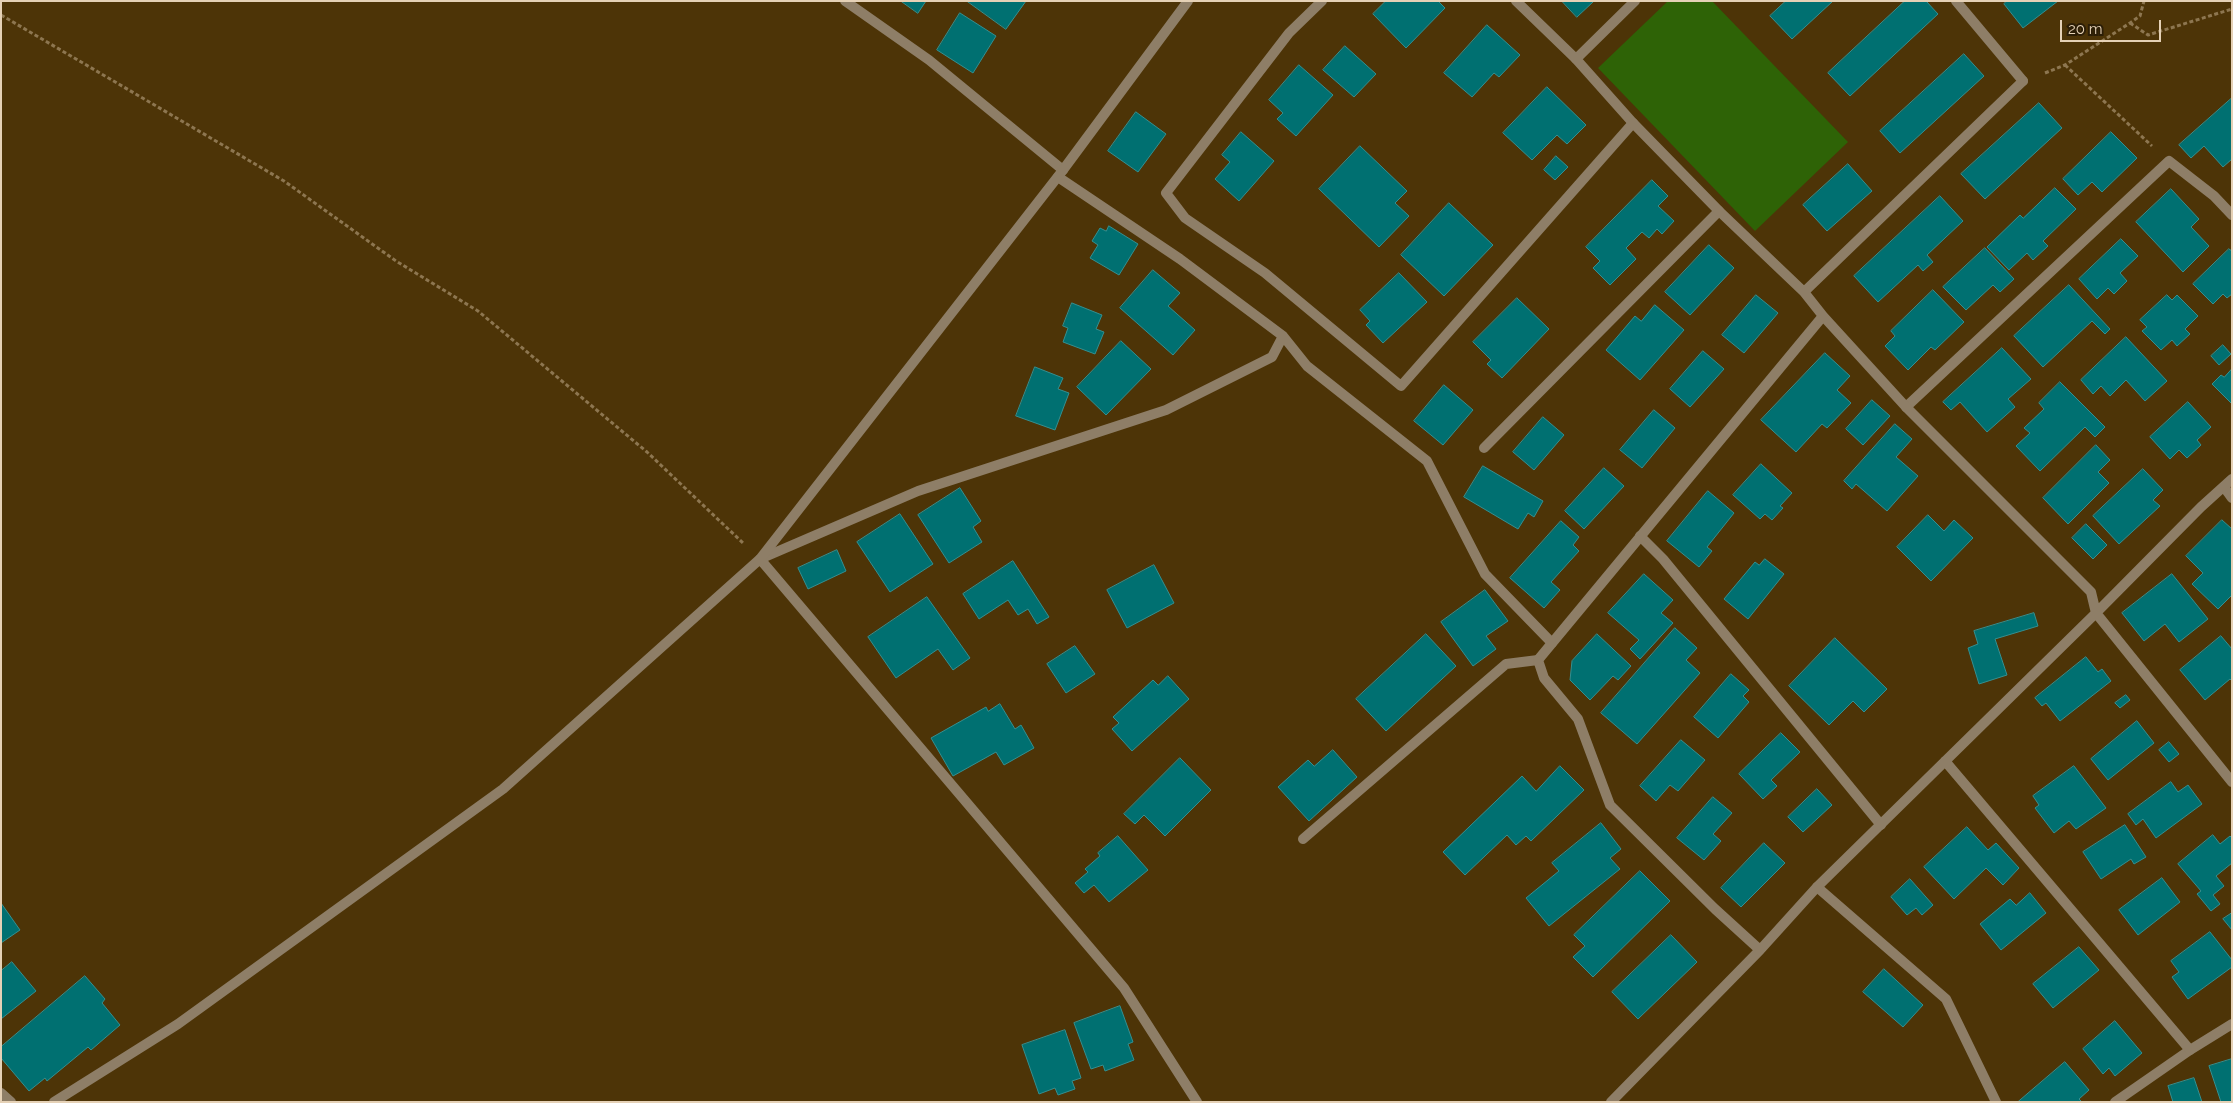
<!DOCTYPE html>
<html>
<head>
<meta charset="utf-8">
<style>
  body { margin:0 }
  #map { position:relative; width:2233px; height:1103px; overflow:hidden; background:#4d3407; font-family:Raleway,sans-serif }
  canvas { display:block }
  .frame { position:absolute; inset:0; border:2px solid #e5d1b6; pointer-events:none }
  .scale { position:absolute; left:2060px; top:20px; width:101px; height:22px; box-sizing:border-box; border:2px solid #e5d1b6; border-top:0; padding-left:6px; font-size:15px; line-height:18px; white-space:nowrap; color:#e5d1b6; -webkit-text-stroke:4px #2c1e07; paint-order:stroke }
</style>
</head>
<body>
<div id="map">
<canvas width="2233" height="1103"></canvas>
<div class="frame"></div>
<div class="scale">20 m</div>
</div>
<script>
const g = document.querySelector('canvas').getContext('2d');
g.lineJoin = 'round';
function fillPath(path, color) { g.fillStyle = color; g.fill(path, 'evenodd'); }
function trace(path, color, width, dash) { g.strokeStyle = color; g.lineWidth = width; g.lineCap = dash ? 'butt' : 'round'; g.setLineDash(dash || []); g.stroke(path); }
const green = new Path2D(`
  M 1668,1 L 1712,1 L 1848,142 L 1755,231 L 1598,68 Z`);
const building = new Path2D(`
  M 901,1 L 926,1 L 918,13 Z
  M 967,1 L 1026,1 L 1006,29 Z
  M 1386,1 L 1438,1 L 1445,8 L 1406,48 L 1373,14 Z
  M 1562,1 L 1594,1 L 1577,17 Z
  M 1786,1 L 1833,1 L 1792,39 L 1770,16 Z
  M 1905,1 L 1926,1 L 1938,14 L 1850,96 L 1828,73 Z
  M 2007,1 L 2058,1 L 2023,28 L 2004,4 Z
  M 960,13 L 996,36 L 973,73 L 937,50 Z
  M 1487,25 L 1520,55 L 1499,77 L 1494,73 L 1472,97 L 1444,73 Z
  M 1345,46 L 1376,74 L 1354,97 L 1323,70 Z
  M 1964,54 L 1984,76 L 1900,153 L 1880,131 Z
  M 1299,65 L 1333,95 L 1296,136 L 1277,119 L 1283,113 L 1269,100 Z
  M 1547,87 L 1586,125 L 1567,144 L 1557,135 L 1532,160 L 1503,133 Z
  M 2232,98 L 2232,159 L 2223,167 L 2204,146 L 2191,158 L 2179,145 Z
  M 2039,103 L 2062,128 L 1985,199 L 1961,174 Z
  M 1136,112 L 1166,134 L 1138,172 L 1108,151 Z
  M 1241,132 L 1274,161 L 1239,201 L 1215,179 L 1230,162 L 1222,155 Z
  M 2111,132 L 2137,158 L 2102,192 L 2092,182 L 2078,195 L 2063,179 Z
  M 1360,146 L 1407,191 L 1395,203 L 1409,216 L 1379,247 L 1319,189 Z
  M 1556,156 L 1568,167 L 1555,180 L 1544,170 Z
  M 1848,164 L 1872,191 L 1827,231 L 1803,205 Z
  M 1652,180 L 1668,196 L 1658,206 L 1674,221 L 1662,234 L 1657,229 L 1649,238 L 1642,232 L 1626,248 L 1636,259 L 1610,285 L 1593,268 L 1600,261 L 1586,247 Z
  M 2055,188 L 2076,209 L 2043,241 L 2048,246 L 2033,260 L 2027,253 L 2009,270 L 1987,247 L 2020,215 L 2023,218 Z
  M 2171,189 L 2199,219 L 2191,227 L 2209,246 L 2183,272 L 2136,222 Z
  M 1940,196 L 1963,221 L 1927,255 L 1933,262 L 1923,271 L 1918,265 L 1878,302 L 1854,276 Z
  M 1449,203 L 1493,245 L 1444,296 L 1401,255 Z
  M 1109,226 L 1138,244 L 1119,275 L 1090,258 L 1098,245 L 1092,241 L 1100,228 L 1106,231 Z
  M 2121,239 L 2138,256 L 2120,273 L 2127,281 L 2114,294 L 2108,288 L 2097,299 L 2079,279 Z
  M 1709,245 L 1734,268 L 1690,315 L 1665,292 Z
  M 1985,248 L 2014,279 L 2000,292 L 1993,285 L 1966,310 L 1943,287 Z
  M 2229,249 L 2232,251 L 2232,294 L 2227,298 L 2223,294 L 2213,304 L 2193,284 Z
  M 1153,270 L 1180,293 L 1168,306 L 1195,330 L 1173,355 L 1120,308 Z
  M 1399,273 L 1427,302 L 1383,343 L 1366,325 L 1370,321 L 1360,310 Z
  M 2069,285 L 2110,329 L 2105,334 L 2092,321 L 2043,367 L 2014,336 Z
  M 1933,290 L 1964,322 L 1935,350 L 1931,347 L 1908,370 L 1885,346 L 1895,336 L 1891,331 Z
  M 1756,295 L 1778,313 L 1744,353 L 1722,335 Z
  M 2167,295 L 2172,300 L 2177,295 L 2198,316 L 2185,329 L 2190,334 L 2177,346 L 2172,340 L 2161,350 L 2142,331 L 2147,327 L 2140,320 Z
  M 1517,298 L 1549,329 L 1502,378 L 1487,364 L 1491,360 L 1473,342 Z
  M 1072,303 L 1102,315 L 1096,329 L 1104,332 L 1095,354 L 1063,342 L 1068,328 L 1063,326 Z
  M 1655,305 L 1684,330 L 1640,380 L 1606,350 L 1635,316 L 1641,321 Z
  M 2126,337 L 2167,381 L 2145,401 L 2126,380 L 2110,396 L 2101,386 L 2093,394 L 2081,380 Z
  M 1121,341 L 1151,369 L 1106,415 L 1077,387 Z
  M 2223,345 L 2231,354 L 2219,365 L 2211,356 Z
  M 2002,348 L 2031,379 L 2008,399 L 2015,407 L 1987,432 L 1960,402 L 1951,410 L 1943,402 Z
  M 1703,351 L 1724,369 L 1690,407 L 1670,389 Z
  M 1825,353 L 1850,376 L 1837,390 L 1851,403 L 1827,428 L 1822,424 L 1796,452 L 1761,420 Z
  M 1035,367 L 1063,378 L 1058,389 L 1069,393 L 1055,430 L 1016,416 Z
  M 2232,369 L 2232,404 L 2212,384 L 2221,375 L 2224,377 Z
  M 2060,382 L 2105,427 L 2095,437 L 2085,427 L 2040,471 L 2016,446 L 2030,433 L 2024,428 L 2044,409 L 2039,403 Z
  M 1444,385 L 1473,410 L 1443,445 L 1414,421 Z
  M 1872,400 L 1890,416 L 1863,445 L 1846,429 Z
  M 2188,402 L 2211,427 L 2197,440 L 2201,445 L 2187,458 L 2179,450 L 2170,459 L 2150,437 Z
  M 1654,410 L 1675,428 L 1642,468 L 1620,450 Z
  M 1543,417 L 1564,435 L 1534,470 L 1513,452 Z
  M 1895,424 L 1912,439 L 1896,457 L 1918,476 L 1887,511 L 1856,484 L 1852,489 L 1844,481 Z
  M 2096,445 L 2110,460 L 2098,472 L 2109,483 L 2068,524 L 2043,498 Z
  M 1761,464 L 1792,493 L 1780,506 L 1783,508 L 1772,520 L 1765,514 L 1760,519 L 1733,495 Z
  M 1483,466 L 1543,501 L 1534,517 L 1528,513 L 1518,529 L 1464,497 Z
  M 1604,468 L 1624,486 L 1584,529 L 1565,511 Z
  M 2143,469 L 2163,490 L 2153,500 L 2160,506 L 2119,544 L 2093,516 Z
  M 960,488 L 981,521 L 973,527 L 982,542 L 949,563 L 918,515 Z
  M 1708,491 L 1734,513 L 1707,547 L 1712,551 L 1699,567 L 1667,541 Z
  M 900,514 L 933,564 L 890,592 L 857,542 Z
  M 1928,515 L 1944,531 L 1954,520 L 1973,538 L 1931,581 L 1897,547 Z
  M 2222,520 L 2232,529 L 2232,595 L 2218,609 L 2192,584 L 2203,573 L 2186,556 Z
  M 1561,521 L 1579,537 L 1573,545 L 1579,551 L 1551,582 L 1560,590 L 1544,608 L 1510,578 Z
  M 2086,524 L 2107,545 L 2093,559 L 2072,538 Z
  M 837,550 L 846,571 L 808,589 L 798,568 Z
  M 1765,559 L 1784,574 L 1748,619 L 1724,599 L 1755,562 L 1759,565 Z
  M 1013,561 L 1049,617 L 1037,624 L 1028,609 L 1018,615 L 1008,600 L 979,619 L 963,594 Z
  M 1154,565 L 1174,603 L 1127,628 L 1107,590 Z
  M 1644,574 L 1673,600 L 1661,613 L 1673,623 L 1640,659 L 1630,649 L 1639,640 L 1608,613 Z
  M 2172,574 L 2208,619 L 2179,642 L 2165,624 L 2144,641 L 2122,613 Z
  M 1485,590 L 1508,621 L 1486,636 L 1496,649 L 1473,666 L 1441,622 Z
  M 927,597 L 970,658 L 953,670 L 938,649 L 896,678 L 868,637 Z
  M 2034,613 L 2038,626 L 1995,639 L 2007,675 L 1979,684 L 1968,648 L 1978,644 L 1974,631 Z
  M 1675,628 L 1697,648 L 1686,660 L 1700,673 L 1637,744 L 1601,713 Z
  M 1426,634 L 1456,666 L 1386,731 L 1356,699 Z
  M 1597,634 L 1631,666 L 1618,680 L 1613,676 L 1590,700 L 1570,680 L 1572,661 Z
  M 2221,636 L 2232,649 L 2232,681 L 2230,679 L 2205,700 L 2180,670 Z
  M 1835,638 L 1887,689 L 1864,712 L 1853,701 L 1829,725 L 1789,686 Z
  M 1075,646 L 1095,674 L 1066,693 L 1047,664 Z
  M 2086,657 L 2098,672 L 2102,669 L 2111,681 L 2060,721 L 2046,703 L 2042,706 L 2035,698 Z
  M 1731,674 L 1749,690 L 1743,696 L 1749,702 L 1718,738 L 1694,717 Z
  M 1168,676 L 1189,699 L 1132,751 L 1112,729 L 1119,723 L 1113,717 L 1153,680 L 1158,685 Z
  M 2126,695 L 2130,700 L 2120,708 L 2115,703 Z
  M 1000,704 L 1015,729 L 1021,725 L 1034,748 L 1004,765 L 996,752 L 953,776 L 931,738 L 986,707 L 988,711 Z
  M 2137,721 L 2154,743 L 2108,780 L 2091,759 Z
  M 1781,733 L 1800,752 L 1771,780 L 1777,786 L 1763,799 L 1739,774 Z
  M 1681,740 L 1705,760 L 1678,791 L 1670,785 L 1656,801 L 1640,786 Z
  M 2169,742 L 2179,754 L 2169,762 L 2159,750 Z
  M 1333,750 L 1357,777 L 1309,821 L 1278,787 L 1308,760 L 1314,766 Z
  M 1180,758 L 1211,790 L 1165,836 L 1144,815 L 1135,824 L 1124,814 Z
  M 1560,766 L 1584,790 L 1531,841 L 1526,836 L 1516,845 L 1507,835 L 1465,875 L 1443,852 L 1522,776 L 1536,791 Z
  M 2074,766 L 2106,808 L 2076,829 L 2069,821 L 2054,833 L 2035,808 L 2039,805 L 2033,796 Z
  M 2171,782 L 2178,792 L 2188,785 L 2202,804 L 2156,838 L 2143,819 L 2136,825 L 2128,814 Z
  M 1817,789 L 1832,805 L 1803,832 L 1788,817 Z
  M 1713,797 L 1732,813 L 1713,834 L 1721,841 L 1704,860 L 1677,838 Z
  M 1601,823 L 1621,849 L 1610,858 L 1620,869 L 1549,926 L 1526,898 L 1559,871 L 1552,863 Z
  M 2125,825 L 2146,857 L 2134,864 L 2131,859 L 2101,879 L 2083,852 Z
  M 1967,827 L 1988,850 L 1996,843 L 2019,868 L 2003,885 L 1986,868 L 1954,899 L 1924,867 Z
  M 2213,835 L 2220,844 L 2230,836 L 2232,838 L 2232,863 L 2216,876 L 2224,886 L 2213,895 L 2220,904 L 2211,911 L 2197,894 L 2201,891 L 2178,864 Z
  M 1118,836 L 1148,870 L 1109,902 L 1094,885 L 1084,893 L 1075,883 L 1088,872 L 1085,869 L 1100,856 L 1098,853 Z
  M 1764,843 L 1785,863 L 1741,907 L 1721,888 Z
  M 1640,871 L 1670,901 L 1593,977 L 1573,957 L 1585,946 L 1574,935 Z
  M 2162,878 L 2180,902 L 2138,935 L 2119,910 Z
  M 1910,879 L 1933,905 L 1922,915 L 1916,908 L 1907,915 L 1891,897 Z
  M 2030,893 L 2046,913 L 2001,950 L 1980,924 L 2010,899 L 2016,905 Z
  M 1,903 L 20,930 L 1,943 Z
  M 2232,913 L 2232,930 L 2223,919 Z
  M 2210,932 L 2232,960 L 2232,967 L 2188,999 L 2172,977 L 2179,972 L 2171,961 Z
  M 1671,935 L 1697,962 L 1638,1019 L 1612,992 Z
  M 2079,947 L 2099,970 L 2053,1008 L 2033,984 Z
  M 12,962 L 36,991 L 1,1019 L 1,971 Z
  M 1884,969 L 1923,1005 L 1903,1027 L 1863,992 Z
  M 85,976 L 105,999 L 102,1003 L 120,1025 L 91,1050 L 88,1047 L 47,1081 L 45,1078 L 29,1091 L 1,1058 L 1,1047 Z
  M 1120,1006 L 1133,1042 L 1128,1044 L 1134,1060 L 1105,1071 L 1103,1065 L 1091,1069 L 1074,1023 Z
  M 2115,1021 L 2142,1053 L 2115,1076 L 2109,1068 L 2103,1074 L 2083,1049 Z
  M 1065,1030 L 1081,1078 L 1072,1081 L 1075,1089 L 1058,1095 L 1055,1088 L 1039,1094 L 1022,1045 Z
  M 2232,1059 L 2232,1102 L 2221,1102 L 2209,1066 Z
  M 2065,1062 L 2089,1090 L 2079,1099 L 2082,1102 L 2018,1102 Z
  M 2194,1078 L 2202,1102 L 2173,1102 L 2168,1086 Z`);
const path = new Path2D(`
  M 1,15 L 284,181 L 396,261 L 478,311 L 647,452 L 743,543
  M 2130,23 L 2148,35 L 2232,9
  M 2065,65 L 2152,146
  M 2045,73 L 2065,65 L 2130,23 L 2140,16 L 2144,1`);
const service = new Path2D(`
  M 845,1 L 929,60 L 1063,170
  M 1322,1 L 1289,33 L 1166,193 L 1185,218 L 1265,273 L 1401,386 L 1633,123
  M 1956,1 L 2023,81
  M 1576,59 L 1635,1
  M 1058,177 L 1180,259 L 1283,336 L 1307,366 L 1427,461 L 1485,574 L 1552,643
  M 1906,407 L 2169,161 L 2214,196 L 2232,215
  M 1484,448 L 1719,211
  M 1640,536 L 1663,559 L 1881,825
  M 760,559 L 918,491 L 1166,410 L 1272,357 L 1283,336
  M 1303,839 L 1506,664 L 1538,660
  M 1817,887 L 1946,999 L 1996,1102
  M 2115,1102 L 2190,1050`);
const minor = new Path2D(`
  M 1516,1 L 1576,59 L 1633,123 L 1719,211 L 1804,292 L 1823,316 L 1906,407 L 2091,592 L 2096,613 L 2232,782
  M 1804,292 L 2023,81
  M 2224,487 L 2232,498
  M 760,559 L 1124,988 L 1197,1102
  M 1945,761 L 2190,1050 L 2232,1024
  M 1760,950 L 1715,909 L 1610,805 L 1578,719 L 1544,678 L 1538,660 L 1823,316
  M 1,1093 L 11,1102
  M 54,1102 L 178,1024 L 503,789 L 760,559 L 1063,170 L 1188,1
  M 1611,1102 L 1760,950 L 1817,887 L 2096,613 L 2201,507 L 2232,479`);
fillPath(green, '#2e6306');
fillPath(building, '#007071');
trace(building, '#348f90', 1);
trace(path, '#8d7650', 3, [4, 2.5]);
trace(service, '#8e7e67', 10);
trace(minor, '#8e7e67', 10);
</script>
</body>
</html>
